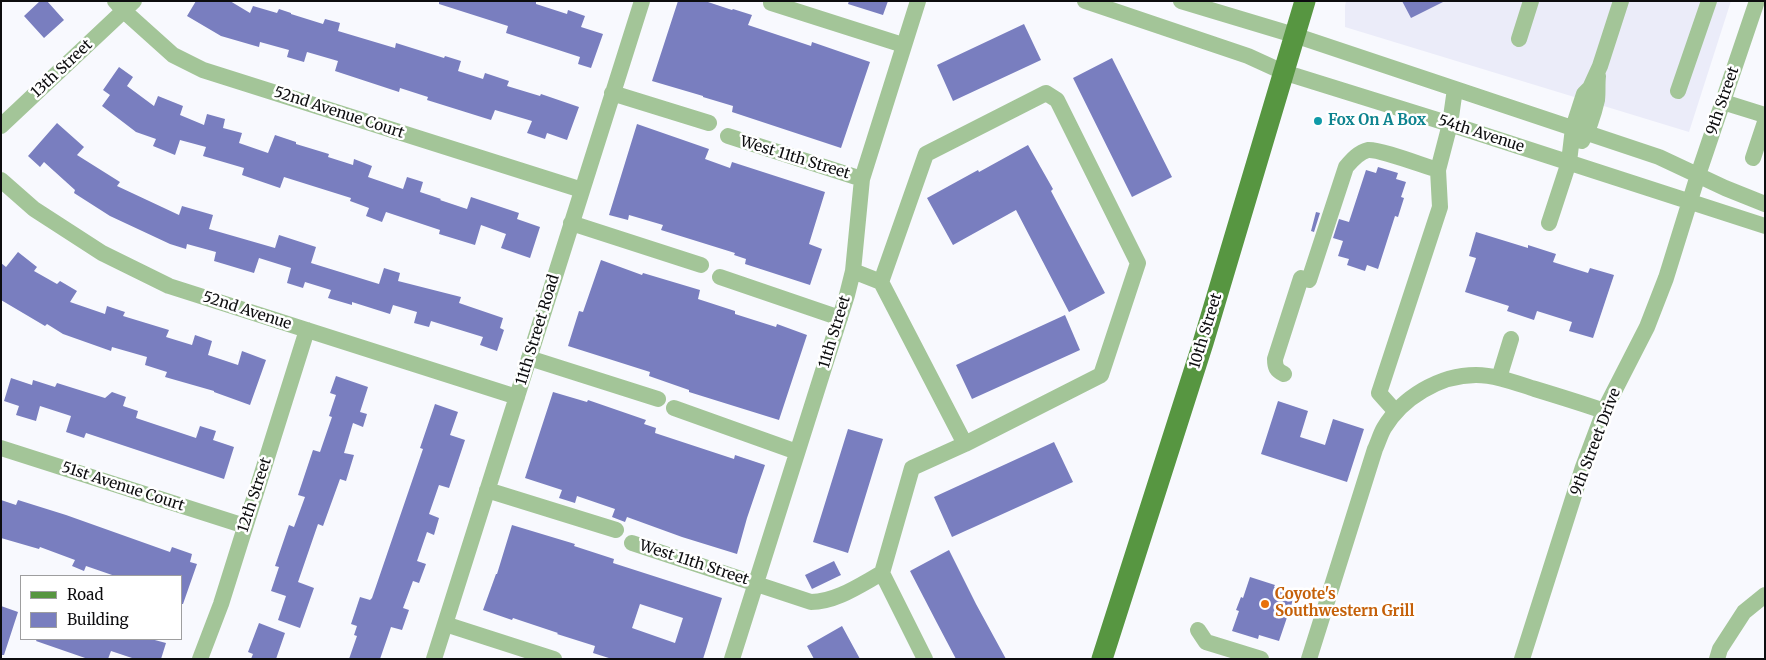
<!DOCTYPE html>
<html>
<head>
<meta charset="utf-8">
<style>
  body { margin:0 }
  #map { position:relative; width:1766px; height:660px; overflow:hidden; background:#f8f9fe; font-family:Merriweather,serif }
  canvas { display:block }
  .frame { position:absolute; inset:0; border:2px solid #0d0d0f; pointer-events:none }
  .legend { position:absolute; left:20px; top:575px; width:162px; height:65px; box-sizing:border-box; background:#fff; border:1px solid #9e9e9f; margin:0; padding:6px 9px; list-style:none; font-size:15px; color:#0d0d0f }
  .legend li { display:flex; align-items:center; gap:10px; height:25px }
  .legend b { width:25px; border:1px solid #9e9e9f }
</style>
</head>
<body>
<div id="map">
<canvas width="1766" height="660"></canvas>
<div class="frame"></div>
<ul class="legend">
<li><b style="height:6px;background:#579641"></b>Road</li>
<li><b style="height:14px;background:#797ebf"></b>Building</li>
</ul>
</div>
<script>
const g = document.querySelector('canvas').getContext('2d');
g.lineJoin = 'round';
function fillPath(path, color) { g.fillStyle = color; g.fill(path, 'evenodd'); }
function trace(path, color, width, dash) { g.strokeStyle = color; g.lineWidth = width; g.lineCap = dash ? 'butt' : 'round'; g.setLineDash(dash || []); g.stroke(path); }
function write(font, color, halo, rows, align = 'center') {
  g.font = font + ' Merriweather,serif'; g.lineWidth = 5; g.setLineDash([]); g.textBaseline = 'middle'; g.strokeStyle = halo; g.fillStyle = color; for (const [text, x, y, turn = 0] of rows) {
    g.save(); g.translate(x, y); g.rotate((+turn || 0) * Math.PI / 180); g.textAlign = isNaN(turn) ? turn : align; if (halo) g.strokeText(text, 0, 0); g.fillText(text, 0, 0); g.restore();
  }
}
const built = new Path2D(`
  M 1346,1 L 1731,1 L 1689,132 L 1345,27 L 1345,6 Z`);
const building = new Path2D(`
  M 40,1 L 47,1 L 64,20 L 44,38 L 24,16 Z
  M 196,1 L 230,1 L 250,13 L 253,6 L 277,13 L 279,9 L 291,13 L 291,14 L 323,24 L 325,19 L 340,23 L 338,31 L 395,48 L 396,43 L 444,58 L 445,56 L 461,61 L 458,71 L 483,79 L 485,73 L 509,81 L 507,86 L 540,96 L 541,94 L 579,107 L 567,140 L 547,133 L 545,139 L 527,133 L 532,121 L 495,110 L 491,120 L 427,100 L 428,97 L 400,88 L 399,92 L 335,71 L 338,61 L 307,52 L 304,62 L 287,57 L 289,50 L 260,42 L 259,47 L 221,36 L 187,16 Z
  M 439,1 L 536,1 L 536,4 L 567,14 L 568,10 L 585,16 L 581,27 L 603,34 L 591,68 L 578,64 L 580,57 L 506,33 L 508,26 L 439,4 Z
  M 678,1 L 705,1 L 732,10 L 733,9 L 752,15 L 748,25 L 811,46 L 812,42 L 870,62 L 841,148 L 732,112 L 733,106 L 703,97 L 703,96 L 652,81 Z
  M 849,1 L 888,1 L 883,15 L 848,4 Z
  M 1402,1 L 1445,1 L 1411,18 Z
  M 1024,24 L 1041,60 L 953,101 L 937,65 Z
  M 1112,58 L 1172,177 L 1132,197 L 1073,78 Z
  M 119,67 L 133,77 L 127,86 L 154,106 L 158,96 L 183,106 L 180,115 L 204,125 L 207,114 L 225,119 L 223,128 L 242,133 L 239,143 L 268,153 L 275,135 L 296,142 L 296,144 L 329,154 L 328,157 L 353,165 L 354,159 L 372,166 L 368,177 L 403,189 L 407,177 L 423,182 L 420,192 L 441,199 L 440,200 L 467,209 L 471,197 L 519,213 L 517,219 L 540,227 L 530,258 L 501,248 L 506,234 L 481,225 L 475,245 L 439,234 L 440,230 L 386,212 L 382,222 L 366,216 L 369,208 L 350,201 L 351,198 L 284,177 L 280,188 L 242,175 L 244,168 L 203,156 L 206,147 L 180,140 L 175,155 L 153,146 L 156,139 L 136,132 L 102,106 L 110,95 L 103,90 Z
  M 57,123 L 84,147 L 77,155 L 120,182 L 117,186 L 179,215 L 182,206 L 213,215 L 209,229 L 275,248 L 279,235 L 316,247 L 311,263 L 379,284 L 384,268 L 400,273 L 398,281 L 461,297 L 459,303 L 503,318 L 500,328 L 504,330 L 497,351 L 480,345 L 483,337 L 431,321 L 429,327 L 414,323 L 417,312 L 393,305 L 390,314 L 352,302 L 352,305 L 328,298 L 331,290 L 305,282 L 303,288 L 287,283 L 291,268 L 259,258 L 254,273 L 214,261 L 216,252 L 187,244 L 186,249 L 170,244 L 110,216 L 74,193 L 75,190 L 44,162 L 40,167 L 28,156 Z
  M 637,124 L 709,149 L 705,159 L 730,168 L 732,162 L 825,192 L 809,244 L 822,249 L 810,285 L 745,264 L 746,259 L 734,255 L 735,253 L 661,230 L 663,225 L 629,215 L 628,220 L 609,215 Z
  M 1028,145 L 1053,189 L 1051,191 L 1105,293 L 1069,312 L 1016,210 L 953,245 L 927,198 L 978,170 L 979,172 Z
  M 1378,167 L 1398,173 L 1396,179 L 1406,182 L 1401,197 L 1404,198 L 1398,217 L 1395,216 L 1378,269 L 1367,265 L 1365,271 L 1347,265 L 1349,259 L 1338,256 L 1343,241 L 1333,238 L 1339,219 L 1349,222 L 1366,170 L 1376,173 Z
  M 1316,212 L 1320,213 L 1314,232 L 1311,231 Z
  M 1476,232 L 1528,248 L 1528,245 L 1556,254 L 1553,262 L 1588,273 L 1590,268 L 1614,275 L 1593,338 L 1569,331 L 1572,322 L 1537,311 L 1534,320 L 1507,311 L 1509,306 L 1465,292 L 1476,258 L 1469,256 Z
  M 18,252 L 37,267 L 34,271 L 57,284 L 60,281 L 77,291 L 70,302 L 105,314 L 107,306 L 125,312 L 123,316 L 169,330 L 166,337 L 192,345 L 195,335 L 212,341 L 208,355 L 238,365 L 242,351 L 266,360 L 250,405 L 214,392 L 214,391 L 165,377 L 167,372 L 145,365 L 147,357 L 112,347 L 111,351 L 63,334 L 47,324 L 45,326 L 1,300 L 1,263 L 6,267 Z
  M 601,260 L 642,275 L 643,273 L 700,290 L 698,299 L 735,311 L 735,314 L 776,327 L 777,324 L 807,335 L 779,420 L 689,392 L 689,390 L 649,376 L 650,372 L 568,346 L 579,311 L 583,312 Z
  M 1065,315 L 1080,350 L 972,399 L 956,365 Z
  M 336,376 L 368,387 L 360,412 L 367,414 L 363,427 L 353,423 L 344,453 L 354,455 L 346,481 L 340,479 L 323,526 L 318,524 L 298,582 L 314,588 L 300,628 L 278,620 L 286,596 L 271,591 L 279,567 L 275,566 L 289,525 L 294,527 L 305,497 L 298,495 L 313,450 L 320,452 L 332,417 L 329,416 L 336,395 L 330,393 Z
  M 11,378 L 32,385 L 33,380 L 55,387 L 57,383 L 105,398 L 112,392 L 126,397 L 123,406 L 138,411 L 136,418 L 196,438 L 200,426 L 216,431 L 213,440 L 234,447 L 224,479 L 86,433 L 84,438 L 66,432 L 71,416 L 40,406 L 36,421 L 16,415 L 19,406 L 4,401 Z
  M 553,392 L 587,402 L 588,400 L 646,420 L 644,424 L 656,428 L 655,433 L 734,459 L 735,455 L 765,465 L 747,518 L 737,554 L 682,537 L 627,517 L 625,522 L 612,517 L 615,509 L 577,496 L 575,503 L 559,498 L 562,490 L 525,478 Z
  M 1278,401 L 1308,411 L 1300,437 L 1325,445 L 1333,419 L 1364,429 L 1347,482 L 1261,454 Z
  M 435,404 L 458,412 L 450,435 L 465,440 L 449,488 L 439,485 L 429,514 L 439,518 L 434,535 L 427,532 L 417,561 L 426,564 L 419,583 L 413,581 L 403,608 L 409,610 L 402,630 L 391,627 L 380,659 L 349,659 L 357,636 L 354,635 L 357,626 L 351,624 L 360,597 L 370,600 L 372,598 L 423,449 L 420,448 Z
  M 848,429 L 883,439 L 848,553 L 813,542 Z
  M 1054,442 L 1073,482 L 952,537 L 934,497 Z
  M 1,500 L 16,505 L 18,500 L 66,515 L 170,552 L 172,547 L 192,554 L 190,562 L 197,564 L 183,604 L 181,604 L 181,576 L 115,576 L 86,566 L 84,571 L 72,566 L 75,560 L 40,547 L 39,549 L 1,538 Z
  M 512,525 L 575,544 L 574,546 L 614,559 L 613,563 L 722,598 L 703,659 L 612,659 L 593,653 L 595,646 L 557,634 L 558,633 L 513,618 L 512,620 L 483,610 L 496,574 L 497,574 ZM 640,604 L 683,618 L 675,643 L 632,628 Z
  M 949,550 L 976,604 L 1006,659 L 956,659 L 937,623 L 910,571 Z
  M 834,561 L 841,575 L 812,589 L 805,575 Z
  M 1250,577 L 1275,585 L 1274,587 L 1295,594 L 1279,641 L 1259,635 L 1258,639 L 1232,631 L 1239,611 L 1236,610 L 1241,597 L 1243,598 Z
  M 1,606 L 18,612 L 4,655 L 1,655 Z
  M 259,623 L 285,633 L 276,659 L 251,659 L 253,654 L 248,652 Z
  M 842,626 L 860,659 L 814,659 L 807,646 Z
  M 37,639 L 151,639 L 166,643 L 161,659 L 135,659 L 111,651 L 108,659 L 88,659 L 36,641 Z`);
const minor = new Path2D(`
  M 115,1 L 124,11 L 173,55 L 203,70 L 582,190
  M 1085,1 L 1248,56 L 1283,72 L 1450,124 L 1765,226
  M 1181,1 L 1294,35 L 1659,157 L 1725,188 L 1765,204
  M 771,3 L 903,45
  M 1519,39 L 1531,1
  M 1678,91 L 1709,1
  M 612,93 L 709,123
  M 1723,102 L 1765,115
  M 1,126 L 134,1
  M 728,136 L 862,179
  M 1582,141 C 1589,129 1594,113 1597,100 C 1598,92 1597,84 1598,76
  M 1753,158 L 1765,122
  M 1,180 L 34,209 L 102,253 L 169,286 L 517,397
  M 571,223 L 701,265
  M 1549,223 L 1569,162 L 1573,128 L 1584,94 L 1590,88 L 1600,66 L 1621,1
  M 853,271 L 881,282
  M 720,277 L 840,318
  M 1309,280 L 1346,167 C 1352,160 1359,152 1368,150 C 1380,149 1424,166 1438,170
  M 529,358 L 658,399
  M 1284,374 C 1276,370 1275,367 1275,359 L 1301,278
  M 1499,378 L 1511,339
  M 674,408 L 797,452
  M 1396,412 L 1379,393 L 1440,207 L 1438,170 L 1450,124 L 1455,89
  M 1,448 L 245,526
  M 487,490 L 616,530
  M 632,543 L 811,602 C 836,602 860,585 882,573
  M 445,624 L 554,659
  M 1198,630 L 1206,642 L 1261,659
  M 200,659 L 221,604 L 307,330
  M 434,659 L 642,1
  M 732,659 L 847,295 L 853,271 L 862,179 L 918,1
  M 925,659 L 882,573 L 912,468 L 965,444 L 1101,375 L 1138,263 L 1057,100 L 1046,93 L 926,154 L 881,282 L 965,444
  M 1309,659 L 1375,449 C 1378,443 1380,435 1384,428 C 1402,398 1439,375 1476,375 C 1496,375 1516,383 1535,389 C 1558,396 1581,403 1604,411
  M 1522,659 L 1583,467 L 1604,411 L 1647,327 L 1666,278 L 1698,175 L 1757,1
  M 1717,659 L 1720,649 L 1744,612 L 1765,595`);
const major = new Path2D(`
  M 1102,659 L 1203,343 L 1305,1`);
const markers = [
  [1318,121,5,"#0f9aa8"],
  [1265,604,5,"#e8710a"]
];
const streetNames = [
  ["13th Street",62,69,-43],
  ["9th Street",1723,101,-71],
  ["52nd Avenue Court",339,113,18],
  ["54th Avenue",1481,134,18],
  ["West 11th Street",795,158,17],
  ["52nd Avenue",247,311,18],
  ["11th Street Road",538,330,-73],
  ["10th Street",1206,331,-73],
  ["11th Street",835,332,-73],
  ["9th Street Drive",1596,442,-69],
  ["51st Avenue Court",123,487,18],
  ["12th Street",255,495,-72],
  ["West 11th Street",694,563,18]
];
const cultureNames = [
  ["Fox On A Box",1328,121]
];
const foodNames = [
  ["Coyote's",1275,595],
  ["Southwestern Grill",1275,612]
];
fillPath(built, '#ebecf9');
fillPath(building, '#797ebf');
trace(minor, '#a3c598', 16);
trace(major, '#579641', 21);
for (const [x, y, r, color] of markers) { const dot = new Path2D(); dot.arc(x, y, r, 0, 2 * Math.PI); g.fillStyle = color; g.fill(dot); trace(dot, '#fff', 2); }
write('15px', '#0d0d0f', '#fff', streetNames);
write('bold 15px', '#0d838f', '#fff', cultureNames, 'left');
write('bold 15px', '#c56008', '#fff', foodNames, 'left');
</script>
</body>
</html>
